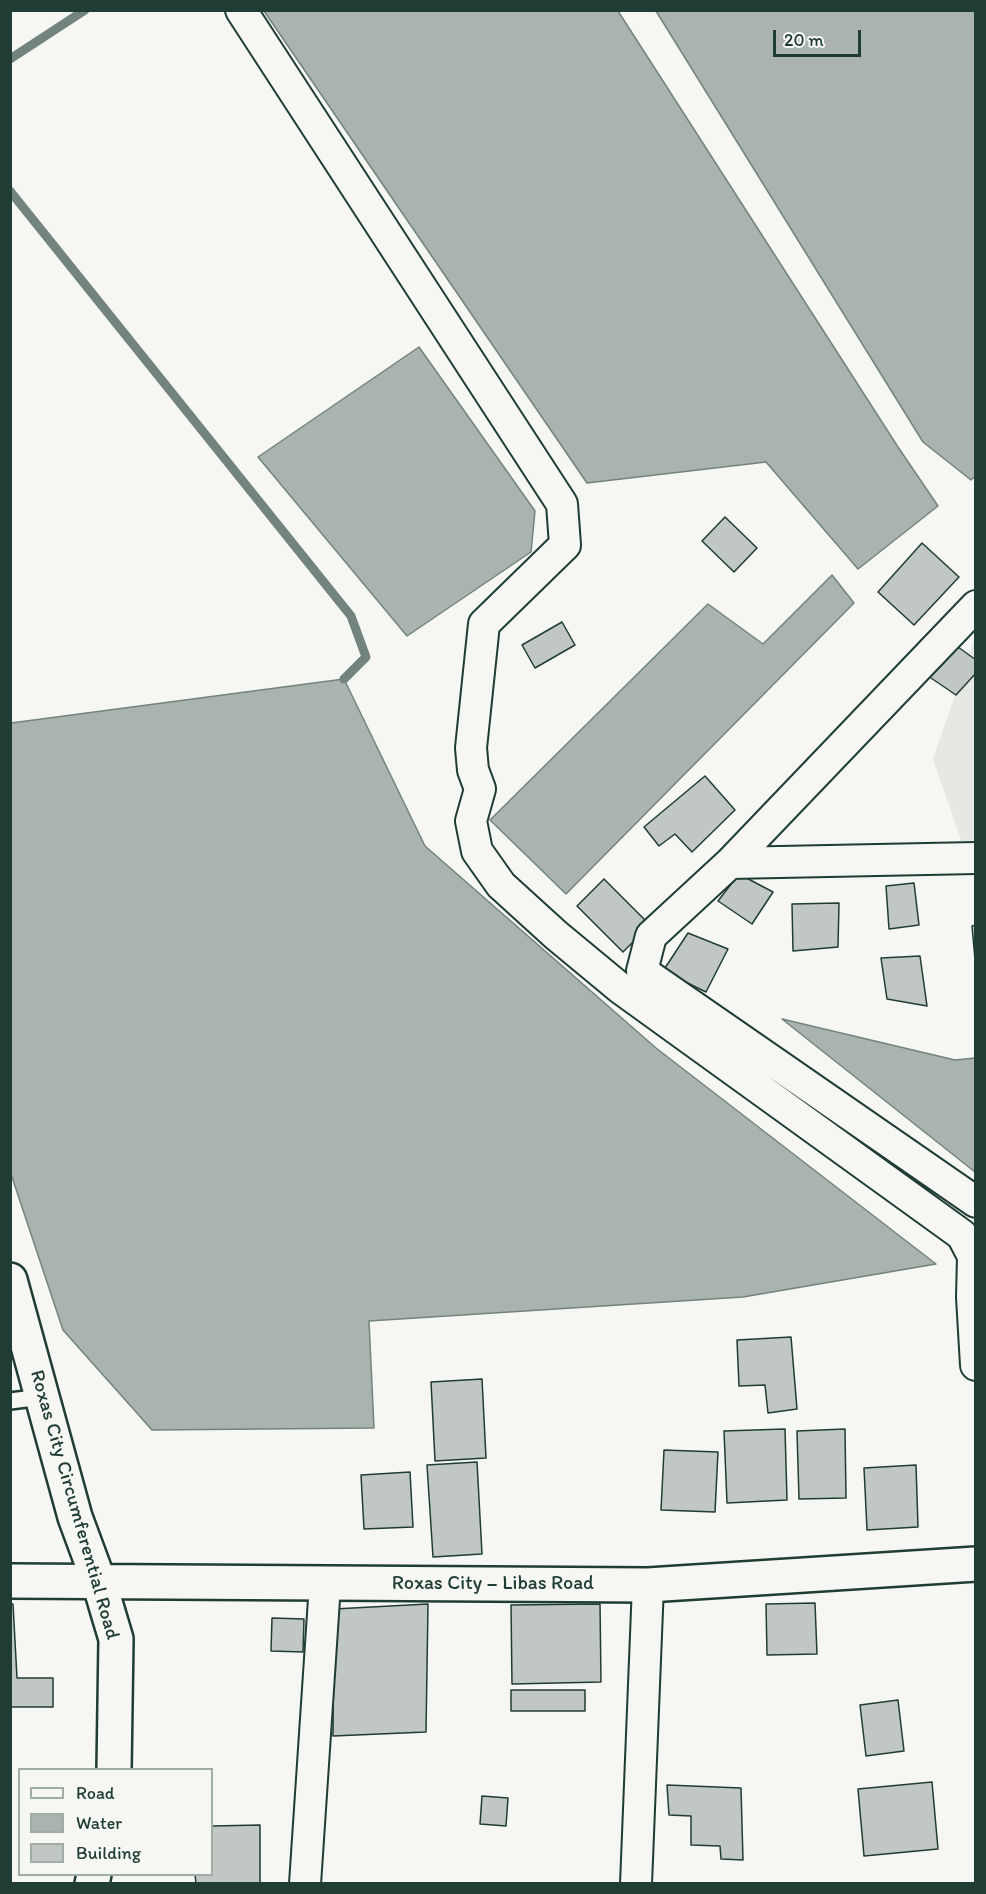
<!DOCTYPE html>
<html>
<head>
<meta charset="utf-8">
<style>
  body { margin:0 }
  #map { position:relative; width:986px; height:1894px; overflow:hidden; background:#f6f6f2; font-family:Itim,sans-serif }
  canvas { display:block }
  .frame { position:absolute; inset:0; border:12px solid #1f3d34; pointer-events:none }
  .legend { position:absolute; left:18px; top:1768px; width:195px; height:108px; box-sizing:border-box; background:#f6f6f2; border:2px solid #a0aca6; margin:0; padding:8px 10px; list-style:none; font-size:18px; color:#1f3d34 }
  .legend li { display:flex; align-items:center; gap:12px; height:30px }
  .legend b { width:30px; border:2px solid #a0aca6 }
  .scale { position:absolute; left:773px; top:30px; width:88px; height:27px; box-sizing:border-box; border:3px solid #1f3d34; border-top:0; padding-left:8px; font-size:18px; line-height:21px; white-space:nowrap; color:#1f3d34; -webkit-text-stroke:4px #f6f6f2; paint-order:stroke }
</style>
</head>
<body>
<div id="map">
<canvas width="986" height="1894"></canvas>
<div class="frame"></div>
<ul class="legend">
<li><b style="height:8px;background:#f6f6f2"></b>Road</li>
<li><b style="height:16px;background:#aab3ae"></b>Water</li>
<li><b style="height:16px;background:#c1c8c3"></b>Building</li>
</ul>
<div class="scale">20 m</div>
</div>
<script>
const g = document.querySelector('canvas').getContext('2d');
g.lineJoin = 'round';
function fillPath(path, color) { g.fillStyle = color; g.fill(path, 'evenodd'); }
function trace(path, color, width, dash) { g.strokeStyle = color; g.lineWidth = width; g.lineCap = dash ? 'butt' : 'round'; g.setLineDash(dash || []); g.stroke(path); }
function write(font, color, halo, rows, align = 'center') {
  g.font = font + ' Itim,sans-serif'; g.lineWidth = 6; g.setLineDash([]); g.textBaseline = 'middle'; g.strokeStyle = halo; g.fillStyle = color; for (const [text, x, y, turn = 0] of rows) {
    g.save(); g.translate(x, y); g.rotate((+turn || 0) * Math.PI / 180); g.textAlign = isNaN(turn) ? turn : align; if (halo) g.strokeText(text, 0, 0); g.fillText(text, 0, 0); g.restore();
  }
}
const built = new Path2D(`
  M 975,637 L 975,855 L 966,855 L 933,759 Z`);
const water = new Path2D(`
  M 264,11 L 618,11 L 898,447 L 938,506 L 858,569 L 766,462 L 587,483 Z
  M 656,11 L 975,11 L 976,475 L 971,480 L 923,442 Z
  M 419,347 L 535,511 L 531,552 L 407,636 L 258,457 Z
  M 832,575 L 854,603 L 566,894 L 490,820 L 708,604 L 763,644 Z
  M 344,679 L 425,846 L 656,1048 L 936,1264 L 743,1297 L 369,1321 L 374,1428 L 152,1430 L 63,1330 L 11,1174 L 11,723 Z
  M 782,1019 L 955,1060 L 975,1058 L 975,1172 Z`);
const stream = new Path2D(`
  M 10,59 L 85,10
  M 10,191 L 351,616 L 366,657 L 344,679`);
const building = new Path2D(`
  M 725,517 L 757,548 L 734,572 L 702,541 Z
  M 922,543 L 959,577 L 914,625 L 878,592 Z
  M 562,622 L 575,645 L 535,668 L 522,645 Z
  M 958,647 L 976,660 L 976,673 L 956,695 L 928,676 Z
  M 705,776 L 735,810 L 692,852 L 675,834 L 659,846 L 644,827 Z
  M 739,874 L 773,892 L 752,924 L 718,901 Z
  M 604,879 L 650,925 L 623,952 L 577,906 Z
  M 914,883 L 919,925 L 889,929 L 886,886 Z
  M 839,903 L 838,947 L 793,951 L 792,904 Z
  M 976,925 L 976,971 L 972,926 Z
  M 688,933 L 728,949 L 706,992 L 663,971 Z
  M 920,956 L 927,1006 L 887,999 L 881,958 Z
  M 791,1337 L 797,1409 L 768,1413 L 765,1385 L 739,1386 L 737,1340 Z
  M 482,1379 L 486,1458 L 435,1461 L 431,1382 Z
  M 785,1429 L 787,1500 L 727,1503 L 724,1431 Z
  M 845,1429 L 846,1498 L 799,1499 L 797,1431 Z
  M 664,1450 L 718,1452 L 715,1512 L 661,1510 Z
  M 477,1462 L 482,1554 L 433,1557 L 427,1465 Z
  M 916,1465 L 918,1527 L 867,1530 L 864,1468 Z
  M 410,1472 L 413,1527 L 364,1529 L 361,1475 Z
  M 815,1603 L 817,1654 L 767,1655 L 766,1604 Z
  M 10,1604 L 13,1604 L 17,1678 L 53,1678 L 53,1707 L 10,1707 Z
  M 428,1604 L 426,1732 L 333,1736 L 334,1609 Z
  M 600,1604 L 601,1682 L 512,1684 L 511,1605 Z
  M 272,1618 L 304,1619 L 303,1652 L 271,1651 Z
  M 511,1690 L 585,1690 L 585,1711 L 511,1711 Z
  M 898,1700 L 904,1751 L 866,1756 L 860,1705 Z
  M 932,1782 L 938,1849 L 864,1856 L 858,1789 Z
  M 667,1785 L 741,1788 L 743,1860 L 721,1859 L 720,1846 L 691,1845 L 691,1816 L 669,1815 Z
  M 482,1796 L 508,1798 L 506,1826 L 480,1824 Z
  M 260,1825 L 260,1884 L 196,1884 L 195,1874 L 212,1874 L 212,1826 Z`);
const lane = new Path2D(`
  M 10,1401 L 42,1397`);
const street = new Path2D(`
  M 241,10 L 562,504 L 565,545 L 484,624 L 471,748 L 473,770 L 480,789 L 471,821 L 477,851 L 501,885 L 556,935 L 620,988 L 962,1235 L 973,1256 L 972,1297 L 976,1365
  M 976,606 L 730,863 L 651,936 L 642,971 L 976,1202
  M 730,863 L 976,858
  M 305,1884 L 325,1584
  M 636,1884 L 648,1585`);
const secondary = new Path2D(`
  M 10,1280 L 75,1517 L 99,1582 L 116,1639 L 114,1770
  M 10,1581 L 648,1585 L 976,1564
  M 92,1884 L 94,1874`);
const streetNames = [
  ["Roxas City Circumferential Road",74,1505,74],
  ["Roxas City – Libas Road",493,1584]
];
fillPath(built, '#e6e8e4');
fillPath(water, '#aab3ae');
trace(water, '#72847d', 1.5);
trace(stream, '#72847d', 9);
fillPath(building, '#c1c8c3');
trace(building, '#1f3d34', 1.5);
trace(lane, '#1f3d34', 20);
trace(street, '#1f3d34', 34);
trace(secondary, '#1f3d34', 38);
trace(lane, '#f6f6f2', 15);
trace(street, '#f6f6f2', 30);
trace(secondary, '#f6f6f2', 33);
write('20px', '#1f3d34', '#f6f6f2', streetNames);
</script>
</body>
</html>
